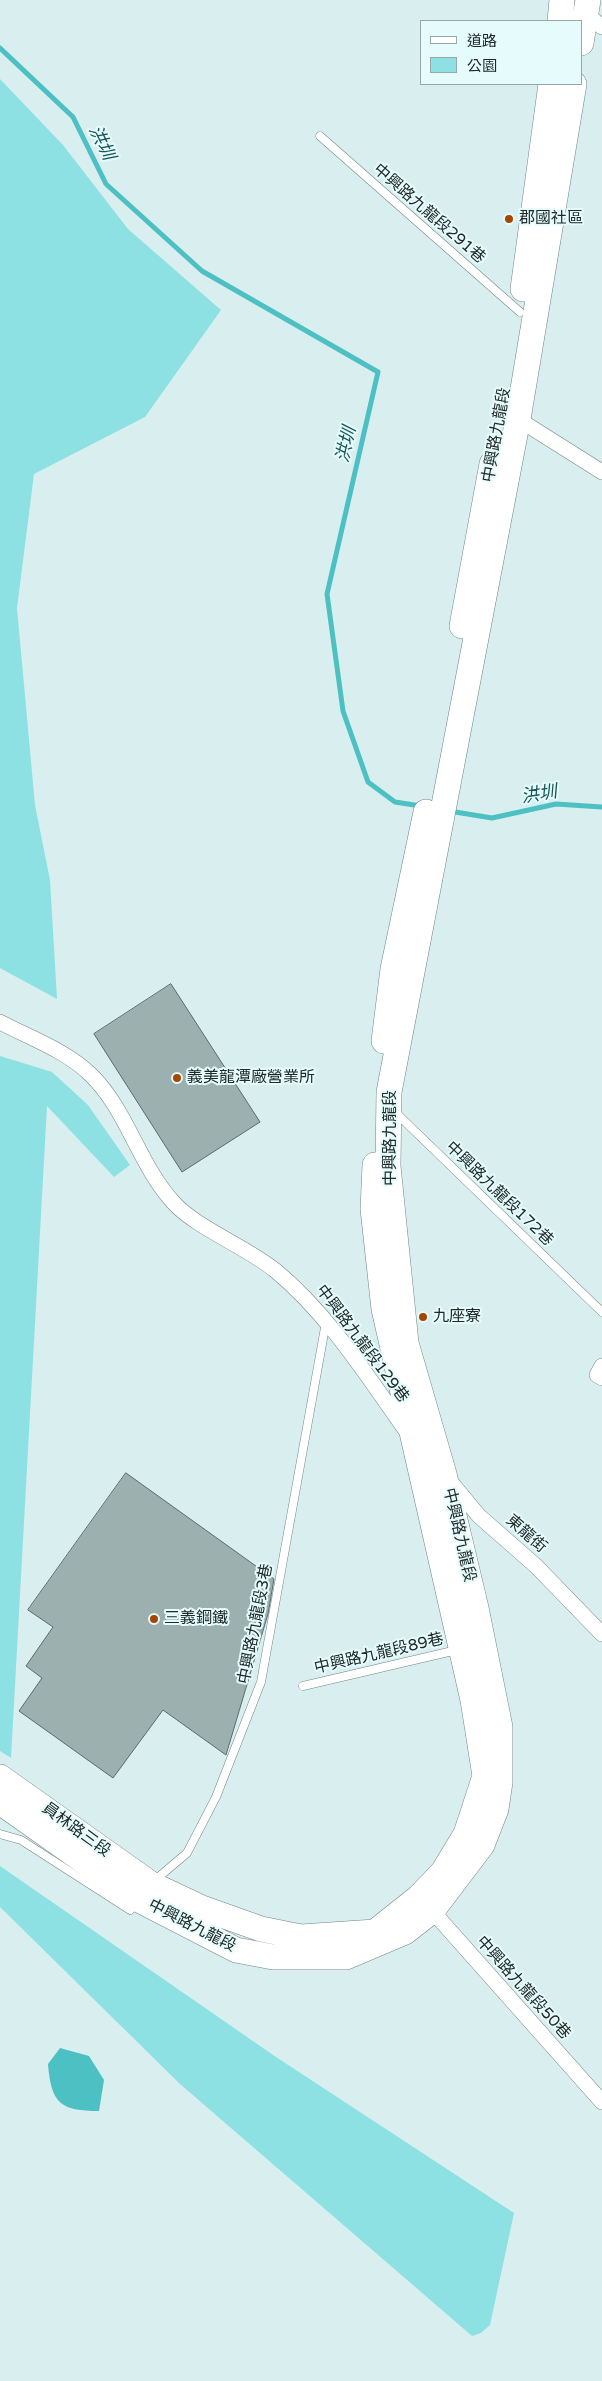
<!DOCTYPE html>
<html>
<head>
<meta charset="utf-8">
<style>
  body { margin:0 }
  #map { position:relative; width:602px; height:2381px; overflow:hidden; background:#d9efef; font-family:"Varela Round","Noto Sans TC",sans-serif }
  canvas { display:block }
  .legend { position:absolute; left:420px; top:20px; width:162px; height:65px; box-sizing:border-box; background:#e6fcfc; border:1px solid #97a8a8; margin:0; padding:6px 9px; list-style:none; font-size:15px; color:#212a29 }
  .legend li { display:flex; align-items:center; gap:10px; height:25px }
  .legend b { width:25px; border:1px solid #97a8a8 }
</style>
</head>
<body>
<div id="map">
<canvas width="602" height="2381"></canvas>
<ul class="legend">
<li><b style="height:6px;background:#fff"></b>道路</li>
<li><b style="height:14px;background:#8de1e2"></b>公園</li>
</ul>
</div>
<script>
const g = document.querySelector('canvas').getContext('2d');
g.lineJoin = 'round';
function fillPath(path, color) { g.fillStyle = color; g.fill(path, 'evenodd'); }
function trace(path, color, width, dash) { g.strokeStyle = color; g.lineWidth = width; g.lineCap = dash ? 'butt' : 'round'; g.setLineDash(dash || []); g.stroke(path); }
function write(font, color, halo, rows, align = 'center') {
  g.font = font + ' "Varela Round","Noto Sans TC",sans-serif'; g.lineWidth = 4; g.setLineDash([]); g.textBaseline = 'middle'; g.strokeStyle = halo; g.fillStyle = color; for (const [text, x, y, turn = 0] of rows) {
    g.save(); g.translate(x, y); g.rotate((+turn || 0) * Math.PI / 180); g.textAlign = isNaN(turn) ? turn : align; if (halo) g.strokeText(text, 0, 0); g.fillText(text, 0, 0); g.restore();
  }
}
const green = new Path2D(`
  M 0,79 L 63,145 L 128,229 L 221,310 L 145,417 L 34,474 L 17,608 L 35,805 L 50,880 L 57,999 L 0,968 Z
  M 0,1056 L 52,1072 L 88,1105 L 130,1165 L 114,1177 L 47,1106 L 11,1758 L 0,1751 Z
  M 0,1866 L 276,2057 L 514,2213 L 490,2325 L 481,2333 L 472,2336 L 180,2084 L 0,1907 Z`);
const water = new Path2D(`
  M 60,2048 L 89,2056 L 104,2080 L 99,2111 C 60,2111 51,2103 48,2064 Z`);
const stream = new Path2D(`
  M 0,48 L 73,117 L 106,184 L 202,271 L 378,372 L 327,594 L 343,711 L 368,782 L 395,802 L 421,806
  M 449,811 L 492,818 L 556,804 L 602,807`);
const building = new Path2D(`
  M 171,984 L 260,1122 L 182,1172 L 94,1034 Z
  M 126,1473 L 274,1579 L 268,1614 L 226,1755 L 163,1710 L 113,1778 L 19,1711 L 42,1678 L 26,1666 L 53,1627 L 28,1610 Z`);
const lane = new Path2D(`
  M 320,136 L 520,312
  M 394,1111 L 602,1312
  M 303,1686 L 457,1650
  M 0,1834 L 21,1840 L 130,1910 L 137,1902
  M 154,1881 L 187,1853 L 216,1797 L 261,1682 L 326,1322`);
const street = new Path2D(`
  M 582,10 L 602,27
  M 502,409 L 602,472
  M 0,1022 C 30,1038 67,1051 91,1075 C 127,1110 139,1165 173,1202 C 196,1228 247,1247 276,1271 C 329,1315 367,1376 407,1432
  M 602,1366 L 597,1375 L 602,1378
  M 450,1481 L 479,1516 L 536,1566 L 602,1634
  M 427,1905 L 602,2102`);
const primary = new Path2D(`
  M 560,21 L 562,0
  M 581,43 L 588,0
  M 523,289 L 551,84
  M 462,626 L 492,464
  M 384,1041 L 393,969 L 426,812
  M 0,1777 L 151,1884 L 202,1908 L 261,1929 L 301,1937 L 375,1932 L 419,1897 L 443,1872 L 466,1834 L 485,1776 L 473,1700 L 384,1309 L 373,1209 L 375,1165
  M 0,1802 L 139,1900 L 236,1950 L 273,1957 L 346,1957 L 405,1932 L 432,1911 L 482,1845 L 496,1809 L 500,1782 L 500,1727 L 476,1608 L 444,1474 L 406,1343 L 388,1166 L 389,1092 L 518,419 L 574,84`);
const markers = [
  [509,219,5,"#a74602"],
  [177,1078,5,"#a74602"],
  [423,1317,5,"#a74602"],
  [154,1619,5,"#a74602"]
];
const streetNames = [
  ["中興路九龍段291巷",429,214,41],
  ["中興路九龍段",497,435,-80],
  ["中興路九龍段",391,1138,-90],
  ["中興路九龍段172巷",499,1194,44],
  ["中興路九龍段129巷",362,1344,53],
  ["東龍街",526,1534,41],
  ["中興路九龍段",459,1535,77],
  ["中興路九龍段3巷",256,1624,-79],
  ["中興路九龍段89巷",379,1654,-13],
  ["員林路三段",76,1830,36],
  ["中興路九龍段",192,1926,27],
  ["中興路九龍段50巷",523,1988,48]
];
const poiNames = [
  ["郡國社區",519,219],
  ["義美龍潭廠營業所",187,1078],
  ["九座寮",433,1317],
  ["三義鋼鐵",164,1619]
];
const waterNames = [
  ["洪圳",101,143,64],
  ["洪圳",347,445,-77],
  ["洪圳",539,795,-9]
];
fillPath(green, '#8de1e2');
fillPath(water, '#4cc0c2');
trace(stream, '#4cc0c2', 5);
fillPath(building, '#9bb0af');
trace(building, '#586b6b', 1);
trace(lane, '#718585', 9);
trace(street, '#718585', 16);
trace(primary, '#718585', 26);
trace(lane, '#fff', 8);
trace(street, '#fff', 15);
trace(primary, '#fff', 25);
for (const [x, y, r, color] of markers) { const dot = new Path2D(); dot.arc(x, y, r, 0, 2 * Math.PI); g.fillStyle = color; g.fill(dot); trace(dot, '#e6fcfc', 2); }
write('16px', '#212a29', '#e6fcfc', streetNames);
write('16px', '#212a29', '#e6fcfc', poiNames, 'left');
write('italic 18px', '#165859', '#e6fcfc', waterNames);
</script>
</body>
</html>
